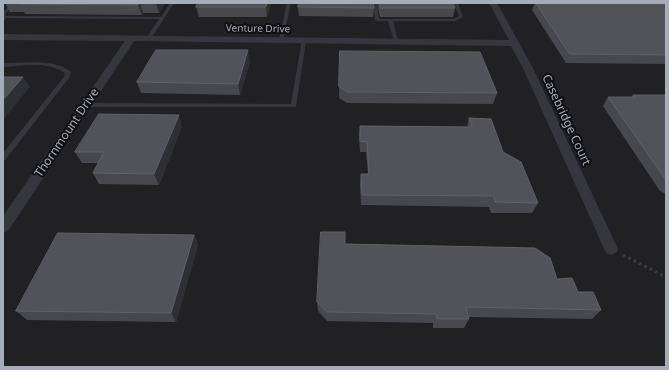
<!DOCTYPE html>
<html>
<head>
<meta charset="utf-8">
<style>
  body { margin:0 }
  #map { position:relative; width:669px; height:370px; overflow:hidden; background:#151517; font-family:"Noto Sans",sans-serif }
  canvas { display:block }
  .frame { position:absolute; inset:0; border:4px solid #a6adb9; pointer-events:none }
</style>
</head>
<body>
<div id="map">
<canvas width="669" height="370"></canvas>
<div class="frame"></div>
</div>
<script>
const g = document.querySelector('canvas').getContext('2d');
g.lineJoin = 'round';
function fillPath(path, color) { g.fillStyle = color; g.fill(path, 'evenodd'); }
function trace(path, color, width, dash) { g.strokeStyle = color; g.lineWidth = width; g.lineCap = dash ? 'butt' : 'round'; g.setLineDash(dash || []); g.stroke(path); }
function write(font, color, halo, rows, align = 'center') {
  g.font = font + ' "Noto Sans",sans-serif'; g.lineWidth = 4; g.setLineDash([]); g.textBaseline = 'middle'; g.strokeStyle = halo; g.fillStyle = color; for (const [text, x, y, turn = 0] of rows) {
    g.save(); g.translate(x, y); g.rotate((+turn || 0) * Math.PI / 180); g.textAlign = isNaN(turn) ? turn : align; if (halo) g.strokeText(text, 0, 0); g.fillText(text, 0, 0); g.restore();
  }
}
const built = new Path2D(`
  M 3,3 L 666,3 L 666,367 L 3,367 Z`);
const path = new Path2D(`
  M 623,255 L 666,277`);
const service = new Path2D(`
  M 13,3 L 18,3 L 5,14 L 6,16 L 161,17 L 170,3 L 174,3 L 150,40 L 148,40 L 146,39 L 159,19 L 6,18 L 3,21 L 3,12 Z
  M 287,3 L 291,3 L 283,40 L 281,41 L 279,40 Z
  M 373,3 L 377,3 L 379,19 L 454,19 L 459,16 L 454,3 L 458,3 L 463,17 L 455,21 L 393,21 L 398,41 L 396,42 L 394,41 L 388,21 L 377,21 L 375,20 Z
  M 302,40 L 306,41 L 296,107 L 87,107 L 84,105 L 87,103 L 291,104 Z
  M 3,63 C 22,63 56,58 71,72 L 69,78 L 5,160 L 3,160 L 3,153 L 64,77 L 65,73 C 48,61 22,66 3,67 Z`);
const minor = new Path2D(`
  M 489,3 L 497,3 L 533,68 L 618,249 L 616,253 L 611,255 L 606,253 L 523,68 L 511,46 L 134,41 L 8,231 L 3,233 L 3,216 L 125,41 L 3,40 L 3,34 L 509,40 Z`);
const wall = new Path2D(`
  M 5,3 L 165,3 L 159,13 L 143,13 L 142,15 L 25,14 L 24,12 L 10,12 Z
  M 198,3 L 271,3 L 267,17 L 199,17 L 196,7 Z
  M 377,3 L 453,3 L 455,8 L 453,17 L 380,17 Z
  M 535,3 L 666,3 L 666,64 L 566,63 L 532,10 Z
  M 298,7 L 374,8 L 373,17 L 299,16 Z
  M 340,51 L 497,93 L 493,104 L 347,103 L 339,98 Z
  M 250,61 L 240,95 L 141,93 L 137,82 Z
  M 633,95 L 666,95 L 666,194 L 660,191 L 603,106 L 608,97 L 632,97 Z
  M 469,118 L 503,152 L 538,203 L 532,213 L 491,213 L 489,207 L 361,205 L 360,185 L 361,174 L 368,174 L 366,152 L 360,152 L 359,137 L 360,126 L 467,127 Z
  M 182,126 L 159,185 L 99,184 L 93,173 L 98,163 L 82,163 L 75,152 Z
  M 194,235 L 198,245 L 176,322 L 27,320 L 16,311 Z
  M 345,244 L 557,279 L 578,292 L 601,310 L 592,319 L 468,317 L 469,319 L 464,328 L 433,328 L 433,323 L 327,321 L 318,311 L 317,302 Z`);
const shadedWall = new Path2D(`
  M 140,3 L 143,13 L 142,15 L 138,5 Z
  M 156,3 L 165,3 L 159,13 Z
  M 267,3 L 271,3 L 267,17 L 266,7 Z
  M 248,50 L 250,61 L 240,95 L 238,84 Z
  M 23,77 L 30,87 L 3,120 L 3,100 Z
  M 179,115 L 182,126 L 159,185 L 154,174 Z
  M 194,235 L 198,245 L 176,322 L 171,313 Z`);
const building = new Path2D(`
  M 20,3 L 140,3 L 138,5 L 19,4 Z
  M 198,3 L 267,3 L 266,7 L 196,7 Z
  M 299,3 L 373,3 L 374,8 L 298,7 Z
  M 380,3 L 453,3 L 455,8 L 381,8 Z
  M 536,3 L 666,3 L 666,55 L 570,54 Z
  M 156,50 L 248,50 L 238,84 L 137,82 Z
  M 340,51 L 480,52 L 497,93 L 347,92 L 339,87 Z
  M 3,77 L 23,77 L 3,100 Z
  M 633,95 L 666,95 L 666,180 L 608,97 L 635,97 Z
  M 99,114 L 179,115 L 154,174 L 93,173 L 104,152 L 75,152 Z
  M 469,118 L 491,119 L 503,152 L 521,162 L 538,203 L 495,202 L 494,196 L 362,195 L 361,174 L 369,174 L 367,142 L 360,141 L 360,126 L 472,127 Z
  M 321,232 L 345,232 L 345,244 L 535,248 L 550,258 L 557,279 L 572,278 L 578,292 L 593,292 L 601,310 L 466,307 L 469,319 L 437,319 L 436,314 L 327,312 L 317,302 Z
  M 58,233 L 194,235 L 171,313 L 16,311 Z`);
const farStreetnames = [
  ["Venture Drive",258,29,1]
];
const streetNames = [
  ["Casebridge Court",566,120,65],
  ["Thornmount Drive",67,133,-56]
];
fillPath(built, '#212124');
trace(path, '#3c3f44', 3, [2.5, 3.5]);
fillPath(service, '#36373d');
fillPath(minor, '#36373d');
fillPath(wall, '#46484d');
fillPath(shadedWall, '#2e2f33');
fillPath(building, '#515359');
trace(building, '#5e6168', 1);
write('10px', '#a6adb9', '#101012', farStreetnames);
write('12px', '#a6adb9', '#101012', streetNames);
</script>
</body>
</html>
